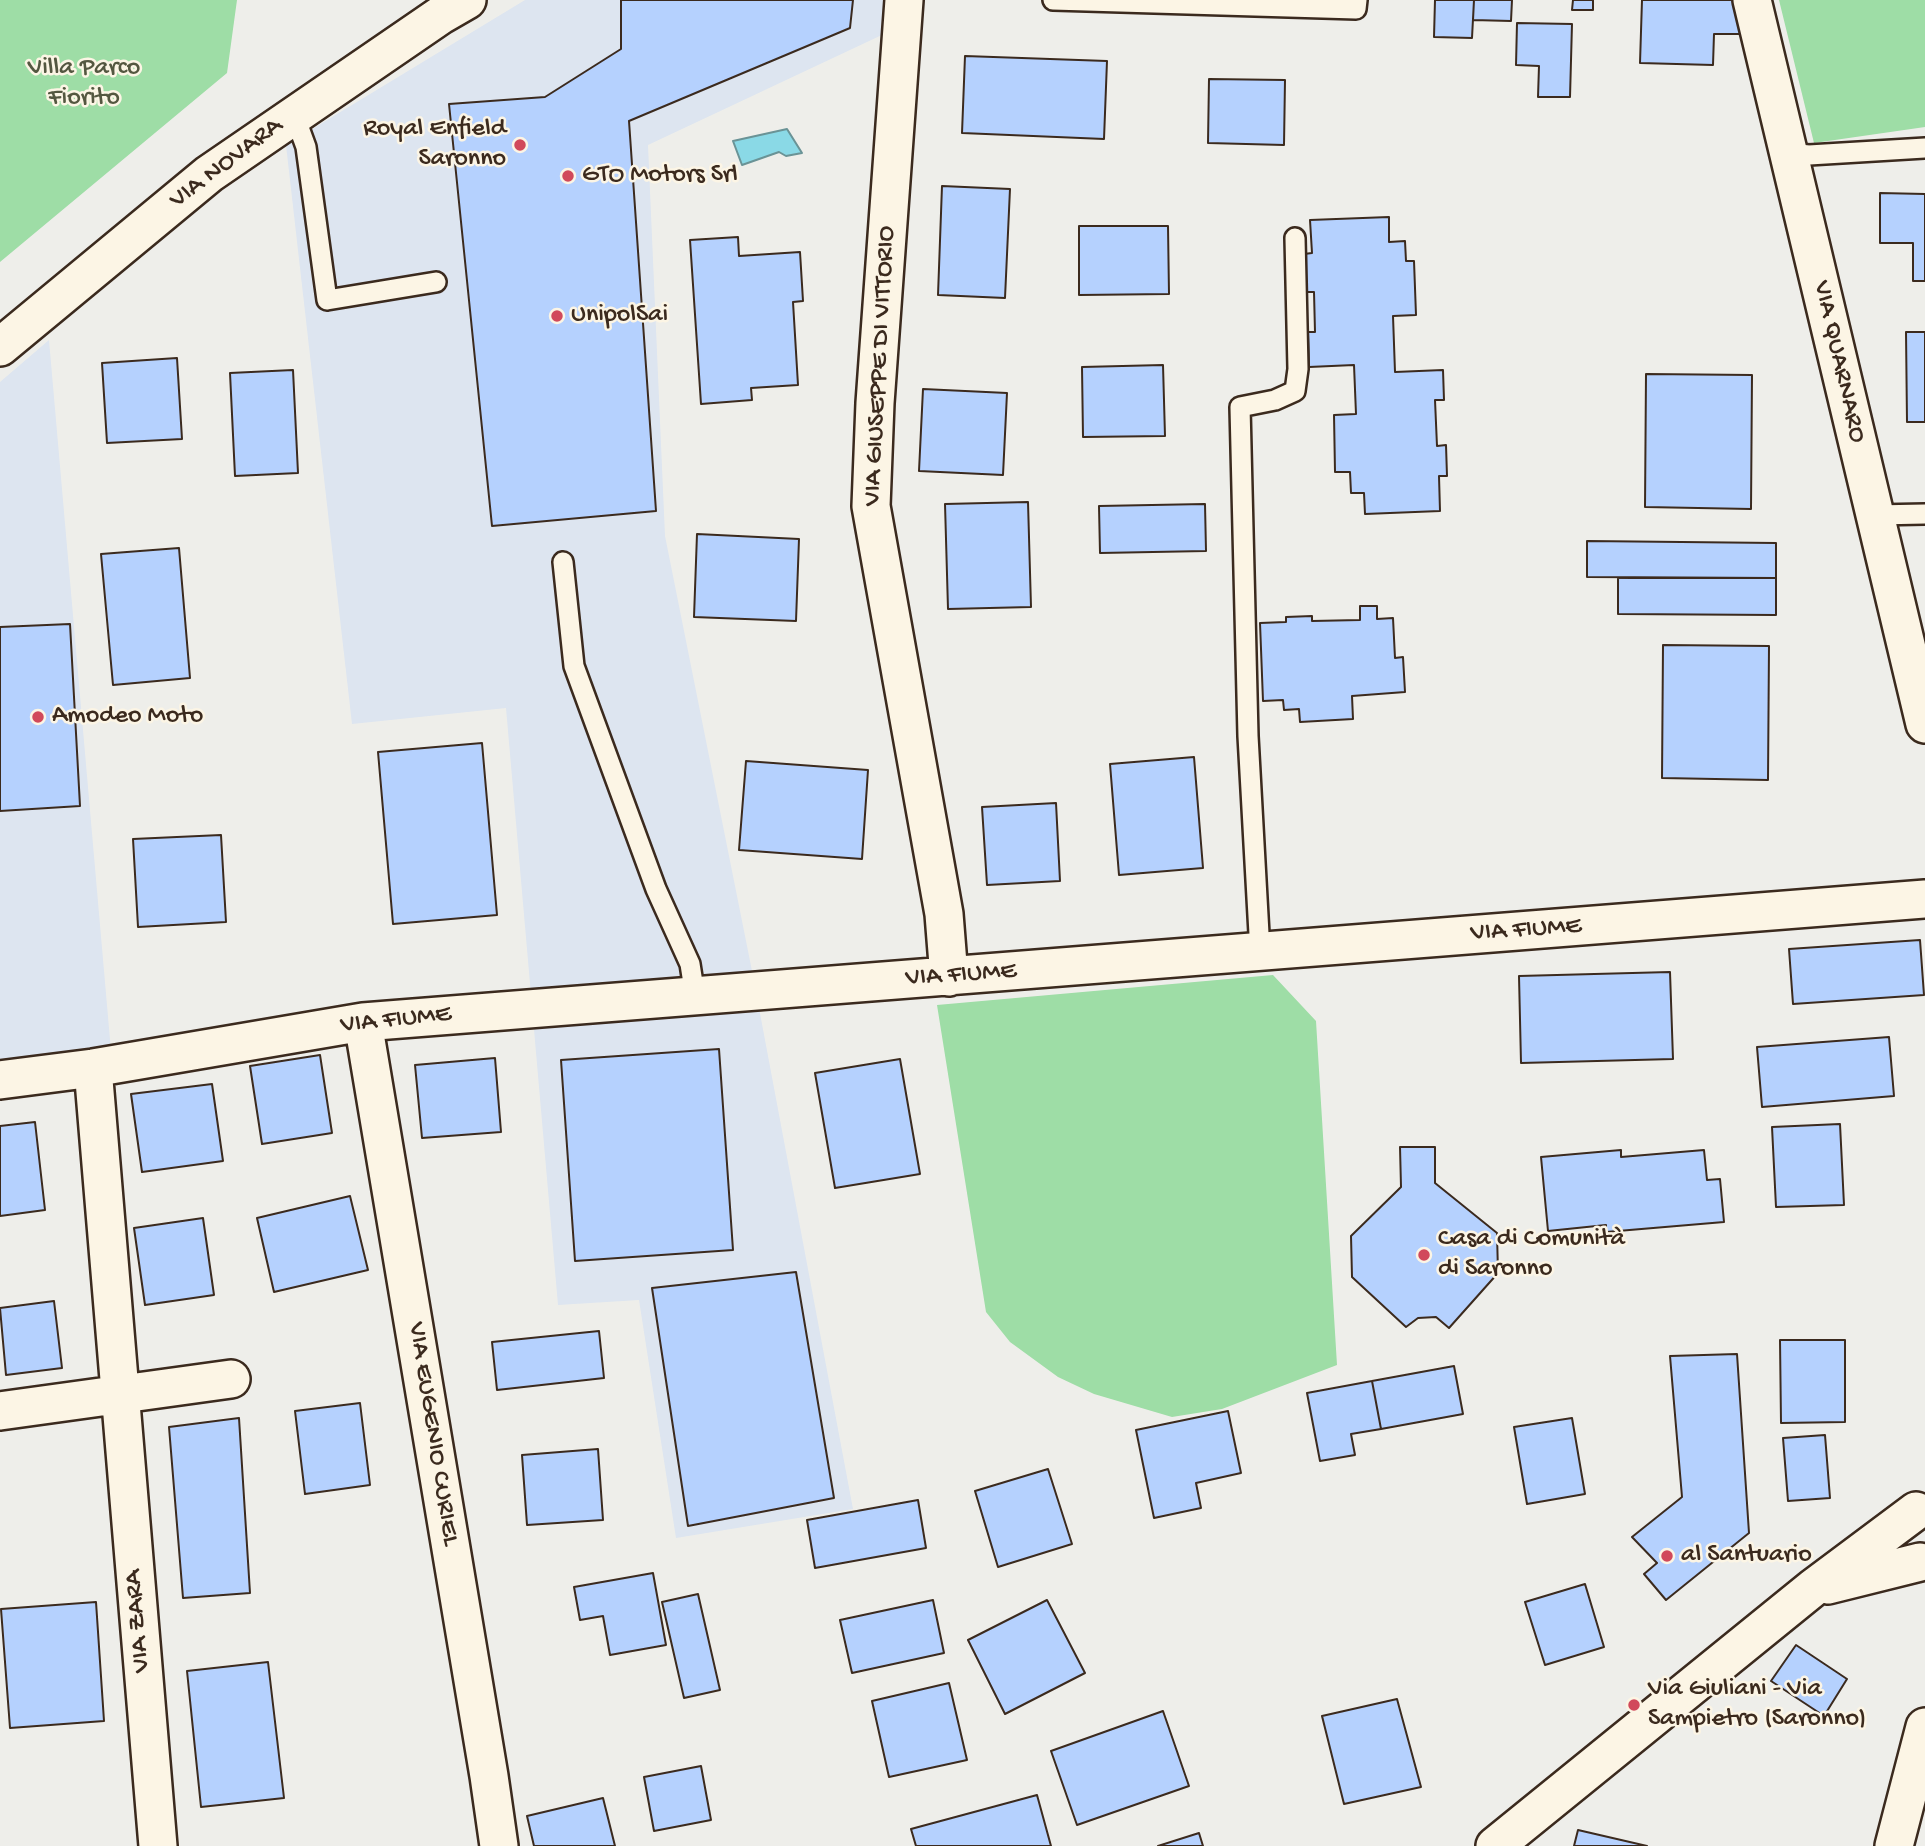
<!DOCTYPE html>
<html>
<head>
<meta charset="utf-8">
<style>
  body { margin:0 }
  canvas { display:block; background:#eeeeea }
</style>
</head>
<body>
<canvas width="1925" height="1846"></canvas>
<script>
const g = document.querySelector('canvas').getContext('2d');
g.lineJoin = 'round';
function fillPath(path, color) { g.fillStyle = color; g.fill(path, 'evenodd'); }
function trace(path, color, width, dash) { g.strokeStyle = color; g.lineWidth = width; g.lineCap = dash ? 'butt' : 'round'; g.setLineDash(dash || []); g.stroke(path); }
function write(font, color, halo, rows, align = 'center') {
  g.font = font + ' "Gochi Hand",sans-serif'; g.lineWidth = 5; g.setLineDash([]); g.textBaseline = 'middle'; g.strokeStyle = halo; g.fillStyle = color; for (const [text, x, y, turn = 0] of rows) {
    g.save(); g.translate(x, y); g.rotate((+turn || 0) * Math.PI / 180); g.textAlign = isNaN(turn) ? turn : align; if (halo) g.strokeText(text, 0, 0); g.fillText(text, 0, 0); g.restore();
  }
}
const built = new Path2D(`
  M 525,0 L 887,0 L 884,34 L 648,145 L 665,536 L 753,976 L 853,1509 L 676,1538 L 639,1300 L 558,1305 L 506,708 L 352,724 L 286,145 Z
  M 49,340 L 111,1051 L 0,1064 L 0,382 Z`);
const green = new Path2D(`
  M 0,0 L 237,0 L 227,73 L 0,262 Z
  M 1779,0 L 1925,0 L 1925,127 L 1814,143 Z
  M 1273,975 L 1316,1021 L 1337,1365 L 1222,1409 L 1172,1417 L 1094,1394 L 1058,1377 L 1010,1342 L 986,1312 L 937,1005 Z`);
const water = new Path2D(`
  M 787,129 L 802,153 L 786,156 L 779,152 L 742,165 L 733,141 Z`);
const building = new Path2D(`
  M 621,0 L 853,0 L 850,28 L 629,121 L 656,511 L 492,526 L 449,104 L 545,97 L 621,49 Z
  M 1435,0 L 1474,0 L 1472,38 L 1434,37 Z
  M 1474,0 L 1512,0 L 1511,21 L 1473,20 Z
  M 1573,0 L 1593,0 L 1593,10 L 1572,10 Z
  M 1642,0 L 1733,0 L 1742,34 L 1714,34 L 1713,65 L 1640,63 Z
  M 1517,23 L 1572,24 L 1570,97 L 1538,97 L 1539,66 L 1516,65 Z
  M 965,56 L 1107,61 L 1104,139 L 962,133 Z
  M 1209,79 L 1285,80 L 1284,145 L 1208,143 Z
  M 942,186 L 1010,189 L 1005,298 L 938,295 Z
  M 1880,193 L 1925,194 L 1925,281 L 1913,281 L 1913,243 L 1880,243 Z
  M 1389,217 L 1389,242 L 1405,241 L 1406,261 L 1414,261 L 1416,315 L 1393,316 L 1395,372 L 1443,370 L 1444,400 L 1435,400 L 1437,446 L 1446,445 L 1447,476 L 1439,476 L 1440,511 L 1365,514 L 1364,493 L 1351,493 L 1350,472 L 1335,472 L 1334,415 L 1356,414 L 1354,365 L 1309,367 L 1308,332 L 1315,332 L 1314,292 L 1305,292 L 1304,254 L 1312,253 L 1310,220 Z
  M 1079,226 L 1168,226 L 1169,294 L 1079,295 Z
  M 738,237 L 739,256 L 800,252 L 803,301 L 793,302 L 798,385 L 751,388 L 752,400 L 701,404 L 690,240 Z
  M 1906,332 L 1925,332 L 1925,422 L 1907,422 Z
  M 177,358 L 182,439 L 107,443 L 102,363 Z
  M 1163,365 L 1165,436 L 1083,437 L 1082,367 Z
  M 293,370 L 298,473 L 235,476 L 230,373 Z
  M 1646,374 L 1752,375 L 1751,509 L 1645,507 Z
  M 923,389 L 1007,393 L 1003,475 L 919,471 Z
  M 1028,502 L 1031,607 L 948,609 L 945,504 Z
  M 1205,504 L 1206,551 L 1100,553 L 1099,506 Z
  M 697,534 L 799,539 L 796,621 L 694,617 Z
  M 1587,541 L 1776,543 L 1776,578 L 1587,577 Z
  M 179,548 L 190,678 L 113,685 L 101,554 Z
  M 1618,578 L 1776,578 L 1776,615 L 1618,614 Z
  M 1360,606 L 1377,606 L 1377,619 L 1393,618 L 1395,658 L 1403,657 L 1405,692 L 1352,696 L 1353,719 L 1300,722 L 1299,709 L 1284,710 L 1283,700 L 1263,701 L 1260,623 L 1286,622 L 1286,617 L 1312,616 L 1312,621 L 1360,620 Z
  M 70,624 L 80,806 L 0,811 L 0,627 Z
  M 1663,645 L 1769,646 L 1768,780 L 1662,778 Z
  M 482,743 L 497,915 L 393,924 L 378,752 Z
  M 1194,757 L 1203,868 L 1119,875 L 1110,764 Z
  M 746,761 L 868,770 L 862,859 L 739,850 Z
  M 1056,803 L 1060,881 L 987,885 L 982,807 Z
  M 221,835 L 226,922 L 138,927 L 133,839 Z
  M 1920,940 L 1924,995 L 1793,1004 L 1789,949 Z
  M 1670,972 L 1673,1059 L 1521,1063 L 1519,976 Z
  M 1889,1037 L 1894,1096 L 1762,1107 L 1757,1047 Z
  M 719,1049 L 733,1250 L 575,1261 L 561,1060 Z
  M 320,1055 L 332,1133 L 262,1144 L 250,1066 Z
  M 495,1058 L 501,1132 L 422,1138 L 415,1065 Z
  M 900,1059 L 920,1174 L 835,1188 L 815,1073 Z
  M 212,1084 L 223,1161 L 142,1172 L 131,1094 Z
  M 35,1122 L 45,1210 L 0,1216 L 0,1126 Z
  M 1840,1124 L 1844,1205 L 1776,1207 L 1772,1127 Z
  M 1400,1147 L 1435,1147 L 1435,1183 L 1497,1233 L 1498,1273 L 1449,1328 L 1436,1317 L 1418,1318 L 1406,1327 L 1352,1277 L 1351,1236 L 1401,1187 Z
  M 1621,1150 L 1621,1157 L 1704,1150 L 1707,1180 L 1720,1179 L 1724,1222 L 1606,1232 L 1606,1225 L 1548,1231 L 1541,1157 Z
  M 350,1196 L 368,1270 L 274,1292 L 257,1218 Z
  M 203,1218 L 214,1295 L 145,1305 L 134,1228 Z
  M 796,1272 L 834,1498 L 688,1526 L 652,1288 Z
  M 54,1301 L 62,1368 L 6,1375 L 0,1308 Z
  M 599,1331 L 604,1378 L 497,1390 L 492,1342 Z
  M 1780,1340 L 1845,1340 L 1845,1422 L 1781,1423 Z
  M 1737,1354 L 1749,1533 L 1666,1600 L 1644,1574 L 1657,1563 L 1632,1537 L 1682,1497 L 1670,1356 Z
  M 1454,1366 L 1463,1414 L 1381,1429 L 1372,1381 Z
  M 1372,1381 L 1381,1429 L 1351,1434 L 1355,1455 L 1320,1461 L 1307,1393 Z
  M 360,1403 L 370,1485 L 305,1494 L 295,1411 Z
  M 1228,1411 L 1241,1473 L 1196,1483 L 1201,1508 L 1154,1518 L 1136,1430 Z
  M 239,1418 L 250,1593 L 183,1598 L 169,1427 Z
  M 1572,1418 L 1585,1494 L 1527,1504 L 1514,1427 Z
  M 1825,1435 L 1830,1498 L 1788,1501 L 1783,1438 Z
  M 598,1449 L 603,1520 L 527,1525 L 522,1455 Z
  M 1048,1469 L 1072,1544 L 998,1567 L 975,1491 Z
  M 918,1500 L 926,1548 L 815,1568 L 807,1520 Z
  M 653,1573 L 666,1645 L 610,1655 L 603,1616 L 580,1620 L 574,1587 Z
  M 1585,1584 L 1604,1647 L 1545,1665 L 1525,1602 Z
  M 698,1594 L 720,1690 L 684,1698 L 662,1602 Z
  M 933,1600 L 944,1653 L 852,1673 L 840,1620 Z
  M 1047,1600 L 1085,1673 L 1005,1714 L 968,1640 Z
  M 96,1602 L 104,1721 L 10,1728 L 1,1609 Z
  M 1796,1645 L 1847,1679 L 1824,1716 L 1771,1681 Z
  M 268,1662 L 284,1798 L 201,1807 L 187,1671 Z
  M 949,1683 L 967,1760 L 889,1777 L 872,1701 Z
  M 1397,1699 L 1421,1787 L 1344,1804 L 1322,1716 Z
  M 1163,1711 L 1189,1786 L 1077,1825 L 1051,1751 Z
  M 701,1766 L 711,1820 L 654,1831 L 644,1777 Z
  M 1037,1795 L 1051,1846 L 916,1846 L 911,1829 Z
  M 603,1798 L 615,1846 L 534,1846 L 527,1816 Z
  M 1578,1830 L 1647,1846 L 1574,1846 Z
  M 1199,1833 L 1203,1846 L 1158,1846 Z`);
const service = new Path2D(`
  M 1053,0 L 1356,9 L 1357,0
  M 294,114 L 306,147 L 327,300 L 436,282
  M 1788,153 L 1809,155 L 1925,148
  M 1875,515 L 1925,514
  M 563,562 L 574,666 L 656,889 L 690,964 L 695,996
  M 1260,952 L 1248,736 L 1240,407 L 1275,400 L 1295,391 L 1298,369 L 1295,238`);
const minor = new Path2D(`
  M 904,0 L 875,403 L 871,506 L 944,914 L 949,977
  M 1752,0 L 1925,724
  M 0,347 L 209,174 L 441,15 L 467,0
  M 363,1022 L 489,1776 L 499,1846
  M 93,1068 L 158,1846
  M 0,1080 L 93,1068 L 363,1022 L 1925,899
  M 0,1411 L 231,1379
  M 1828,1585 L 1920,1562
  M 1495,1846 L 1813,1588 L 1916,1511
  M 1894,1846 L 1925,1727`);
const markers = [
  [520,145,7,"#d1495b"],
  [568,176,7,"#d1495b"],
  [557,316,7,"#d1495b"],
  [38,717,7,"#d1495b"],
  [1424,1255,7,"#d1495b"],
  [1667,1556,7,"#d1495b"],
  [1634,1705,7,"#d1495b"]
];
const parkNames = [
  ["Villa Parco",84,69],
  ["Fiorito",84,99]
];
const poiNames = [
  ["Royal Enfield",506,130,"right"],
  ["Saronno",506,160,"right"],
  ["GTO Motors Srl",582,176],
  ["UnipolSai",571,316],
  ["Amodeo Moto",52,717],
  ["Casa di Comunità",1438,1240],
  ["di Saronno",1438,1270],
  ["al Santuario",1681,1556],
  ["Via Giuliani - Via",1648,1690],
  ["Sampietro (Saronno)",1648,1720]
];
const streetNames = [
  ["VIA NOVARA",227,164,-37],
  ["VIA QUARNARO",1838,362,77],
  ["VIA GIUSEPPE DI VITTORIO",881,366,-87],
  ["VIA FIUME",1526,931,-4],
  ["VIA FIUME",961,976,-4],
  ["VIA FIUME",396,1021,-6],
  ["VIA EUGENIO CURIEL",432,1434,81],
  ["VIA ZARA",139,1621,-95]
];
fillPath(built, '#dde5f0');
fillPath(green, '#9edda6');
fillPath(water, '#8ad9e6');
trace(water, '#6a9396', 2);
fillPath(building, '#b5d1fe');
trace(building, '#3b2a1e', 2);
trace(service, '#3b2a1e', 24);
trace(minor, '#3b2a1e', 42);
trace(service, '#fcf5e5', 19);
trace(minor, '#fcf5e5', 37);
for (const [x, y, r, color] of markers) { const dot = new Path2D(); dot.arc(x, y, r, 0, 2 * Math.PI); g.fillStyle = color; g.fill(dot); trace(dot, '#fcf5e5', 2.5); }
write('26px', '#545740', '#fcf5e5', parkNames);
write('26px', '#3b2a1e', '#fcf5e5', poiNames, 'left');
write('26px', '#3b2a1e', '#fcf5e5', streetNames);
</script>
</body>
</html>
